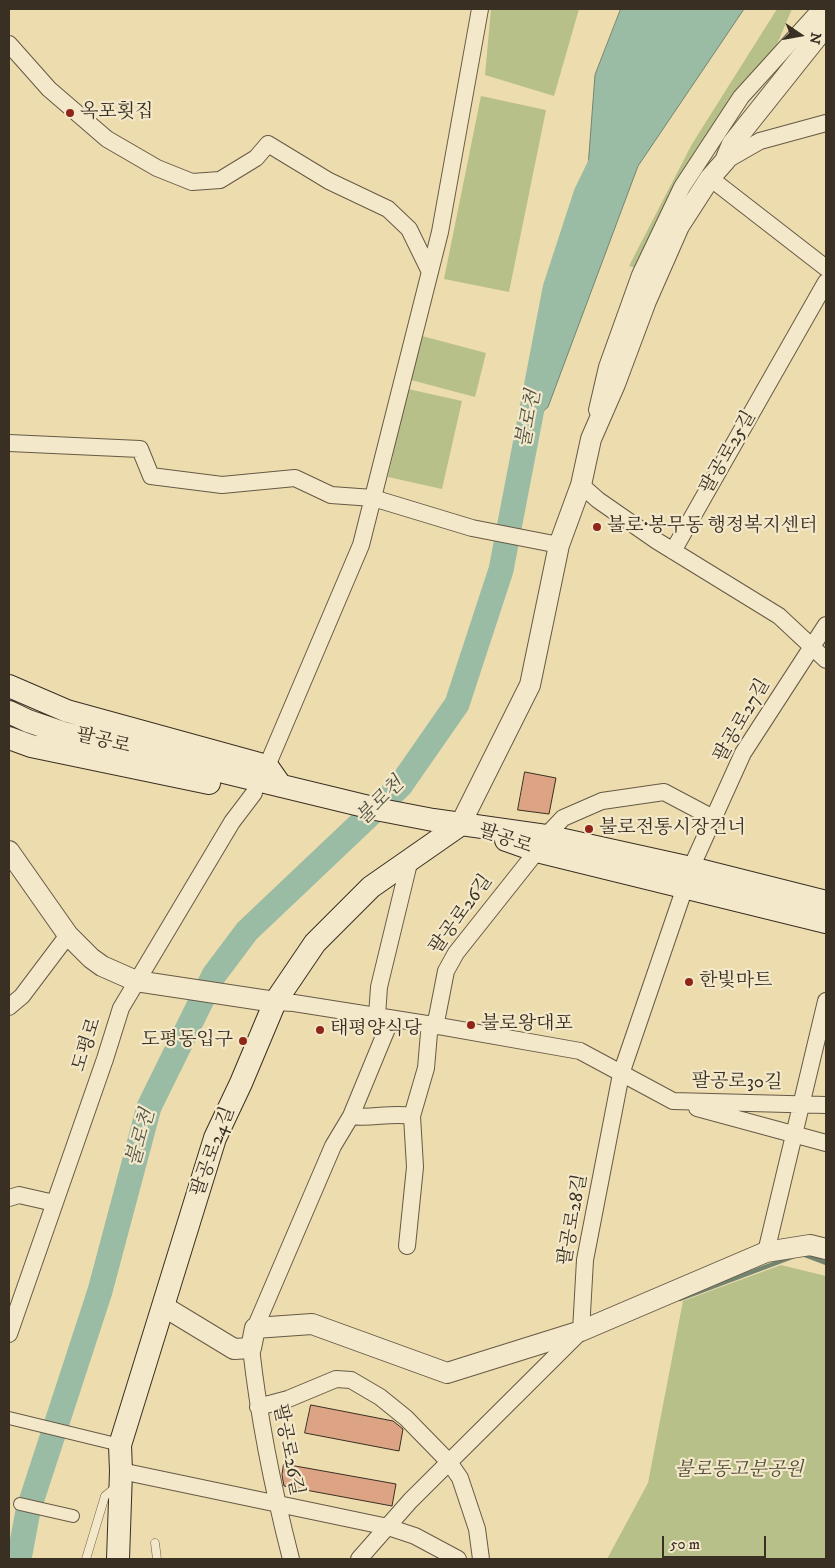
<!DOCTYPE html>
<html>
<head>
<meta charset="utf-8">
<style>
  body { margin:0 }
  #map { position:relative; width:835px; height:1568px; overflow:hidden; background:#eddcad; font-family:"IM FELL DW Pica",serif }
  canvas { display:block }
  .frame { position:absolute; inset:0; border:10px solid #392f23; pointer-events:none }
  .north { position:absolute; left:775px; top:10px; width:50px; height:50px; -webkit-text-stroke:4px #f3e8ca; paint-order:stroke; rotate:102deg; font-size:14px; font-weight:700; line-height:20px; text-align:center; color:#392f23 }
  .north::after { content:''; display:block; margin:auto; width:18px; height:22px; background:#392f23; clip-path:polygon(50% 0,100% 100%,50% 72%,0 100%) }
  .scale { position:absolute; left:662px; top:1536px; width:104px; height:22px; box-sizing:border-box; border:2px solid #392f23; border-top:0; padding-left:6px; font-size:15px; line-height:18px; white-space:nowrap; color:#392f23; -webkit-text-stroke:4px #f3e8ca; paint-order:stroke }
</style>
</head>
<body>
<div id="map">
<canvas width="835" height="1568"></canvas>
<div class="frame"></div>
<div class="north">N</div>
<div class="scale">50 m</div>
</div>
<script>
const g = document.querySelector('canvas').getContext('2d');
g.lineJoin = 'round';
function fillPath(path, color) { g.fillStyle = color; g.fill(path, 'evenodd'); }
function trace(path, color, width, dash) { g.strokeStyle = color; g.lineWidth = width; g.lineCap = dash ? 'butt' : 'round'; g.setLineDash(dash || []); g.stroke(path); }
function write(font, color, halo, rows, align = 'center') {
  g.font = font + ' "IM FELL DW Pica","Noto Serif KR",serif'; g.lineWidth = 4.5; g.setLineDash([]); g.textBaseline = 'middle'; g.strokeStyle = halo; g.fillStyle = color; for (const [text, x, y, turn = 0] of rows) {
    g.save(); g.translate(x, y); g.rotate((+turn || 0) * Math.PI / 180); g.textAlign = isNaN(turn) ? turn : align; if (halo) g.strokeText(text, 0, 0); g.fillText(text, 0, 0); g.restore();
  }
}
const green = new Path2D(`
  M 491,9 L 579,9 L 554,96 L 485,75 Z
  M 777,9 L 792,9 L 766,70 L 736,98 L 641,269 L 629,266 L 692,144 Z
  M 481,96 L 546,110 L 509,292 L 444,279 Z
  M 422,336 L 486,353 L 475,397 L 411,380 Z
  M 408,389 L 462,401 L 442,489 L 388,477 Z
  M 781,1265 L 826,1276 L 826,1559 L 607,1559 L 648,1483 L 683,1301 Z`);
const water = new Path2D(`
  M 621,9 L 744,9 L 638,166 L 548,407 L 528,424 L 555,289 L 586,194 L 595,75 Z`);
const stream = new Path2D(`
  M 802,1254 L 826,1263
  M 680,1299 L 792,1257`);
const river = new Path2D(`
  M 19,1559 L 28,1511 L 100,1291 L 149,1107 L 214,975 L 247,931 L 400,786 L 457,704 L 501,570 L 555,289 L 586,194 L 601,163`);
const building = new Path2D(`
  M 525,772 L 556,778 L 549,814 L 518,810 Z
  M 311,1405 L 393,1421 L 403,1429 L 399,1451 L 305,1433 Z
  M 284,1464 L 396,1484 L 392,1506 L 284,1486 L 282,1475 Z`);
const service = new Path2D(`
  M 155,1543 L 157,1559
  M 86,1559 L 105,1496 L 117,1486`);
const pedestrian = new Path2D(`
  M 9,1418 L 120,1445
  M 20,1504 L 73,1516`);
const minor = new Path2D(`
  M 9,44 L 49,89 L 107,139 L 157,168 L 192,182 L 220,180 L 256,158 L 268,144 L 329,181 L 388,209 L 409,229 L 430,272
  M 725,161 L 760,141 L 826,123
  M 710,178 L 826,268
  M 597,410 L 607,367 L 640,275 L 682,187 L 741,97 L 808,23 L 819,11 L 825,9
  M 9,443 L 140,449 L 151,476 L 222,485 L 295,478 L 331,495 L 373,498 L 472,528 L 559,545
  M 581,485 L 598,500 L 657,541 L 779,616 L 826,660
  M 673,551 L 826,282
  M 267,766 L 361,545 L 440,232 L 480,9
  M 546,836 L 563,818 L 602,801 L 664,792 L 715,819
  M 691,868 L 743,753 L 826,625
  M 275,1002 L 294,1003 L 433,1025 L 580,1051 L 673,1101 L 826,1105
  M 9,1007 L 22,996 L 68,935
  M 377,1016 L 379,987 L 410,859
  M 697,1108 L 826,1143
  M 351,1116 C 371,1119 392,1112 412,1116
  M 9,1198 L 19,1195 L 54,1203
  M 407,1246 L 415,1167 L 412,1116 L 426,1068 L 429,1033 L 437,1017 L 446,971 L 456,953 L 537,851
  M 766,1252 L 826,1001
  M 255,1328 L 333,1146 L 351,1116 L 391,1019
  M 9,1334 L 105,1059 L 121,1008 L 232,822 L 254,793
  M 251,1348 C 259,1420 273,1489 291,1559
  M 258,1407 L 288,1399 L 336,1379 L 351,1380 L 380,1397 L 406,1418 L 449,1462 L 460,1478 L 477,1529 L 481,1559
  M 121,1471 L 388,1527 L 415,1536 L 458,1559
  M 359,1559 L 410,1501 L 581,1331 L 585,1260 L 621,1074 L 685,887`);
const tertiary = new Path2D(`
  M 460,825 L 530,685 L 559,545 L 581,485 L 591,439 L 615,384 L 646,301 L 679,226 L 710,178 L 725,161 L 732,144 L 826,26
  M 9,851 L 68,935 L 91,958 L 102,966 L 136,981 L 275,1002
  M 163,1306 L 234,1349 L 251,1348 L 255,1328 L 312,1324 L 447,1373 L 581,1331 L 766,1252 L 810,1245 L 826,1249`);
const secondary = new Path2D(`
  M 9,686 L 67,711 L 267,766 L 281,786
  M 9,712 L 28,721 L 63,733 L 381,810 L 433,820 L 546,836 L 691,868 L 826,902
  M 9,738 L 31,746 L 209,783
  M 506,840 L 537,851 L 826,922
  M 118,1559 L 121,1471 L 120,1445 L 215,1138 L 241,1083 L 275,1002 L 315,943 L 371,887 L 460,825`);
const markers = [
  [70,113,5,"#8f2418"],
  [597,527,5,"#8f2418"],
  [589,829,5,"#8f2418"],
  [689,982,5,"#8f2418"],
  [471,1025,5,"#8f2418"],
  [320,1030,5,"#8f2418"],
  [243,1041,5,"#8f2418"]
];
const poiNames = [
  ["옥포횟집",80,113],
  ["불로·봉무동 행정복지센터",607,527],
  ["불로전통시장건너",599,829],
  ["한빛마트",699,982],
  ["불로왕대포",481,1025],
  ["태평양식당",330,1030],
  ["도평동입구",233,1041,"right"]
];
const streetNames = [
  ["팔공로25길",729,453,-60],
  ["팔공로27길",743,721,-60],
  ["팔공로",103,742,14],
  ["팔공로",505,840,19],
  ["팔공로26길",462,915,-54],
  ["도평로",88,1045,-72],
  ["팔공로30길",737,1083,1],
  ["팔공로24길",214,1152,-70],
  ["팔공로28길",574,1220,-80],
  ["팔공로26길",287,1450,79]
];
const parkNames = [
  ["불로동고분공원",739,1471]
];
const waterNames = [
  ["불로천",530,419,-79],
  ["불로천",381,802,-45],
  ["불로천",142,1138,-74]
];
fillPath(green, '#b8c08a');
fillPath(water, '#9abca5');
trace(water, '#738471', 1);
trace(stream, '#738471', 4.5);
trace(river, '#9abca5', 25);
fillPath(building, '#dca485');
trace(building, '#392f23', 1);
trace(service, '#665a46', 9);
trace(pedestrian, '#665a46', 14);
trace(minor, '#665a46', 18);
trace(tertiary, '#665a46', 22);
trace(secondary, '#392f23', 24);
trace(service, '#f3e8ca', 8);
trace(pedestrian, '#f3e8ca', 12);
trace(minor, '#f3e8ca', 16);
trace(tertiary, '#f3e8ca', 20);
trace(secondary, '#f3e8ca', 22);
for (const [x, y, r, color] of markers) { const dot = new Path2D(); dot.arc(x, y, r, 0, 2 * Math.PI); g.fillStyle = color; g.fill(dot); trace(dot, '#f3e8ca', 2); }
write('19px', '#392f23', '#f3e8ca', poiNames, 'left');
write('19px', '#392f23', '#f3e8ca', streetNames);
write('italic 19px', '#524c38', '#f3e8ca', parkNames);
write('italic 20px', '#515244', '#f3e8ca', waterNames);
</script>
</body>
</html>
